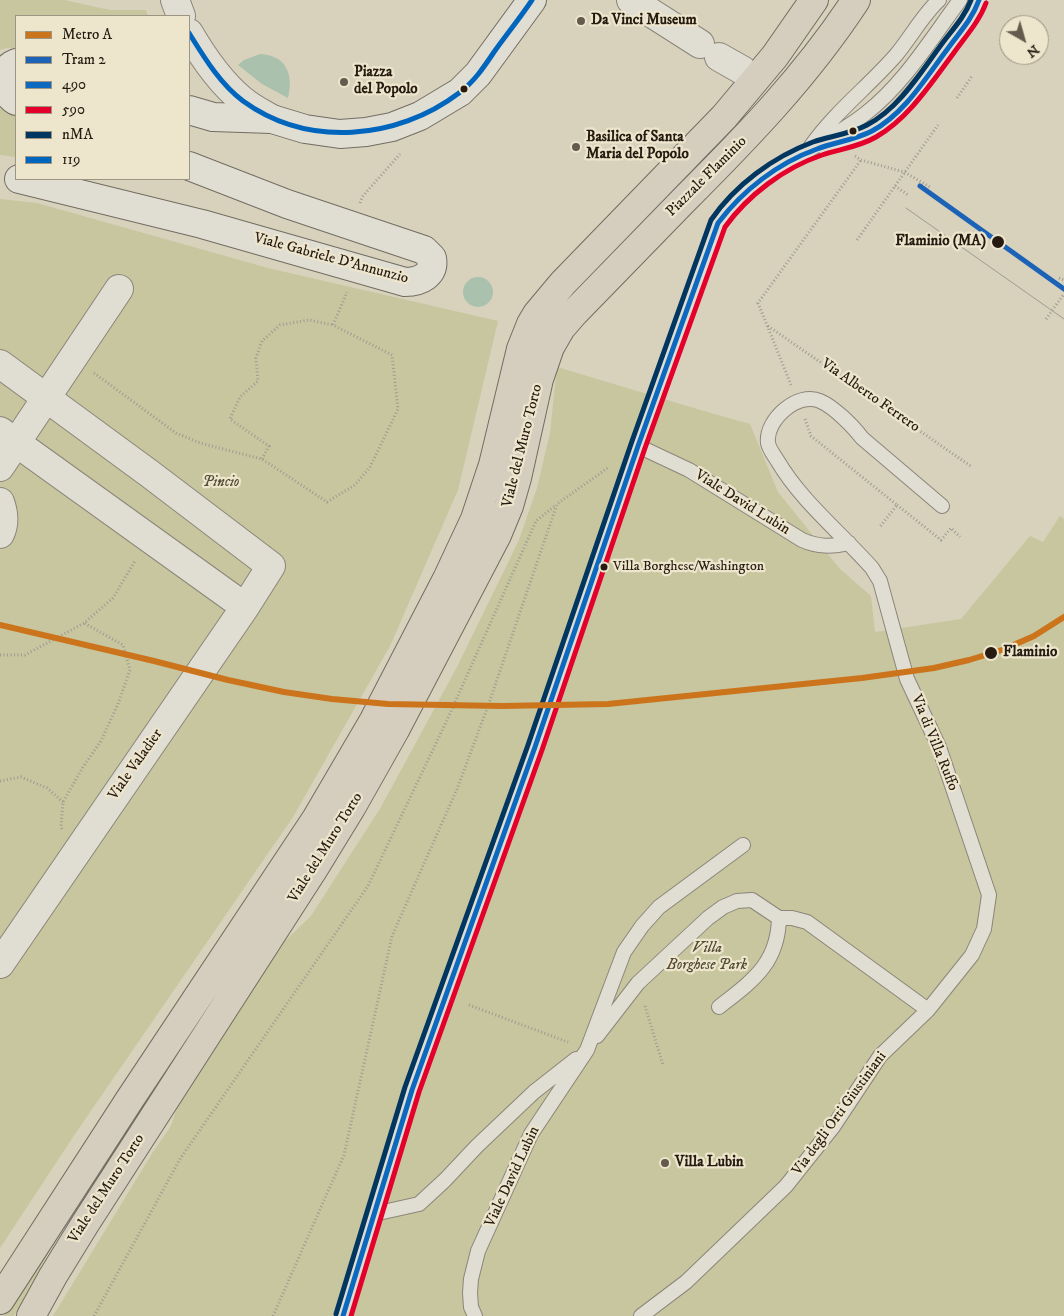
<!DOCTYPE html>
<html>
<head>
<meta charset="utf-8">
<style>
  body { margin:0 }
  #map { position:relative; width:1064px; height:1316px; overflow:hidden; background:#d8d1bc; font-family:"IM FELL DW Pica",serif }
  canvas { display:block }
  .legend { position:absolute; left:15px; top:15px; width:175px; height:165px; box-sizing:border-box; background:#ede5cc; border:1px solid #9d9481; margin:0; padding:6px 9px; list-style:none; font-size:15px; color:#261a11 }
  .legend li { display:flex; align-items:center; gap:10px; height:25px }
  .legend b { width:25px; border:1px solid #9d9481 }
  .north { position:absolute; left:999px; top:15px; width:50px; height:50px; box-sizing:border-box; background:#ede5cc; border:1px solid #9d9481; border-radius:50%; rotate:142deg; font-size:14px; font-weight:700; line-height:20px; text-align:center; color:#261a11 }
  .north::after { content:''; display:block; margin:auto; width:18px; height:22px; background:#645a4d; clip-path:polygon(50% 0,100% 100%,50% 72%,0 100%) }
</style>
</head>
<body>
<div id="map">
<canvas width="1064" height="1316"></canvas>
<ul class="legend">
<li><b style="height:6px;background:#cc741c"></b>Metro A</li>
<li><b style="height:6px;background:#1c63b7"></b>Tram 2</li>
<li><b style="height:6px;background:#0c69bf"></b>490</li>
<li><b style="height:6px;background:#e4002b"></b>590</li>
<li><b style="height:6px;background:#00365f"></b>nMA</li>
<li><b style="height:6px;background:#0065bd"></b>119</li>
</ul>
<div class="north">N</div>
</div>
<script>
const g = document.querySelector('canvas').getContext('2d');
g.lineJoin = 'round';
function fillPath(path, color) { g.fillStyle = color; g.fill(path, 'evenodd'); }
function trace(path, color, width, dash) { g.strokeStyle = color; g.lineWidth = width; g.lineCap = dash ? 'butt' : 'round'; g.setLineDash(dash || []); g.stroke(path); }
function write(font, color, halo, rows, align = 'center') {
  g.font = font + ' "IM FELL DW Pica",serif'; g.lineWidth = 4.5; g.setLineDash([]); g.textBaseline = 'middle'; g.strokeStyle = halo; g.fillStyle = color; for (const [text, x, y, turn = 0] of rows) {
    g.save(); g.translate(x, y); g.rotate((+turn || 0) * Math.PI / 180); g.textAlign = isNaN(turn) ? turn : align; if (halo) g.strokeText(text, 0, 0); g.fillText(text, 0, 0); g.restore();
  }
}
const green = new Path2D(`
  M 0,0 L 64,0 L 110,10 L 146,10 L 148,16 L 16,16 L 16,48 L 7,48 L 0,50 Z
  M 8,105 L 16,108 L 16,157 L 0,155 L 0,109 Z
  M 0,199 L 37,203 L 268,268 L 498,321 L 458,490 L 390,646 L 293,817 L 75,1134 L 0,1248 Z
  M 557,367 L 714,414 L 750,424 L 778,492 L 840,569 L 871,596 L 875,632 L 961,619 L 1030,536 L 1043,542 L 1060,516 L 1064,519 L 1064,1316 L 53,1316 L 153,1152 L 171,1126 L 184,1086 L 260,965 L 311,916 L 381,807 L 457,667 L 519,540 L 537,488 L 550,433 Z
  M 61,1230 L 14,1316 L 4,1316 Z`);
const water = new Path2D(`
  M 260,54 C 286,55 294,74 288,98 L 262,84 L 238,65 L 244,60 Z
  M463 292a15 15 0 1 1 30 0a15 15 0 1 1-30 0Z`);
const path = new Path2D(`
  M 957,98 L 972,76
  M 855,156 L 861,160 L 904,172 L 930,187
  M 895,186 L 908,195
  M 360,203 L 362,197 L 400,154
  M 857,240 L 938,125
  M 1059,278 L 1064,280
  M 1046,319 L 1064,294
  M 768,326 L 972,467
  M 94,373 L 176,433 L 200,443 L 262,459 L 327,502 L 355,485 L 370,467 L 398,409 L 392,355 L 333,325 L 347,292
  M 791,385 L 758,303 L 861,160
  M 805,419 L 811,436 L 897,505 L 879,528
  M 262,459 L 269,446 L 230,419 L 240,397 L 258,381 L 256,358 L 262,341 L 280,325 L 309,320 L 333,325
  M 897,505 L 941,540 L 951,528 L 960,537
  M 0,655 L 25,655 L 84,623 L 113,598 L 135,561
  M 0,781 L 21,777 L 47,788 L 63,802
  M 62,829 L 61,827 L 63,802 L 83,767 L 101,741 L 118,704 L 130,670 L 123,645 L 84,623
  M 469,1005 L 568,1042
  M 645,1006 L 663,1065
  M 94,1316 L 180,1159 L 368,886 L 448,718 L 536,521 L 556,505
  M 273,1316 L 344,1155 L 392,936 L 457,789 L 488,706 L 557,504 L 609,467`);
const lane = new Path2D(`
  M 811,146 C 835,112 869,86 896,55 C 911,37 922,16 939,0
  M 824,147 L 870,132 L 892,116 L 932,69 L 969,20 L 979,0
  M 638,446 L 689,470 L 802,540 C 818,547 832,547 849,543
  M 779,918 L 792,918 L 807,922 L 928,1010
  M 719,1007 C 752,981 778,964 779,918
  M 597,1036 L 638,983 L 708,918 L 723,907 L 737,901 L 752,900 L 779,918
  M 374,1214 L 419,1204 L 445,1180 L 477,1146 L 534,1092 L 576,1059
  M 343,1316 L 412,1090 L 535,747 L 638,446 L 718,223 C 750,174 819,150 865,114 C 904,84 931,39 960,0
  M 475,1316 L 471,1307 L 470,1293 L 471,1279 L 478,1251 L 531,1134 L 587,1050 L 624,952 L 642,926 L 659,907 L 743,845
  M 641,1316 L 686,1282 L 786,1186 L 833,1127 L 880,1056 L 928,1010 L 972,955 L 984,929 L 989,895 L 939,747 L 907,679 L 880,581 L 872,568 C 840,532 801,501 777,460 C 774,455 769,449 768,443 C 765,420 798,391 820,401 C 834,407 853,426 862,438 L 942,506`);
const street = new Path2D(`
  M 175,0 L 181,16
  M 631,0 L 700,44
  M 189,33 C 203,57 220,82 242,100 C 251,108 262,113 272,119
  M 719,57 L 742,70
  M 0,364 L 150,474 L 271,566 L 245,607 L 0,964
  M 0,431 L 245,607
  M 0,467 L 119,289
  M 0,502 C 4,513 5,524 0,534`);
const secondary = new Path2D(`
  M 16,63 C 0,69 0,91 16,101
  M 189,110 L 213,117 L 272,119 L 305,129 L 340,134 L 366,132 L 392,127 L 420,116 L 460,92 L 478,74 L 532,0
  M 19,179 L 202,224 L 405,282 C 420,282 435,275 432,258 L 424,250 L 287,204 L 189,166`);
const primary = new Path2D(`
  M 0,1300 L 130,1099 L 316,819 L 374,720 L 447,579 L 475,519 L 493,465 L 521,349 L 531,324 L 537,314 L 563,283 L 724,117 L 775,56 L 814,0
  M 31,1316 L 53,1276 L 85,1224 L 313,870 L 351,808 L 395,730 L 497,535 L 509,506 L 517,478 L 539,379 L 550,347 L 561,328 L 574,313 C 610,276 647,238 683,201 C 747,137 807,75 856,0`);
const tram = new Path2D(`
  M 906,208 L 1064,319`);
const bus1 = new Path2D(`
  M 343,1316 L 412,1090 L 535,747 L 638,446 L 718,223 C 743,190 778,163 817,149 C 835,142 855,140 872,131 C 904,114 925,79 946,51 C 958,34 972,20 979,0`);
const bus2 = new Path2D(`
  M 351,1316 L 419,1092 L 542,750 L 645,448 L 725,227 C 748,195 784,168 822,155 C 840,149 859,147 876,137 C 909,118 931,83 953,54 C 965,37 979,22 986,3`);
const bus3 = new Path2D(`
  M 336,1314 L 405,1087 L 528,745 L 631,444 L 711,220 C 735,185 773,157 813,142 C 831,136 850,134 867,125 C 901,107 922,70 944,41 C 954,28 965,16 971,0`);
const bus4 = new Path2D(`
  M 189,33 C 204,57 220,84 243,101 C 308,148 397,140 459,93 C 474,82 484,67 494,52 C 506,35 520,18 532,0`);
const tram1 = new Path2D(`
  M 920,186 L 1064,289`);
const metro1 = new Path2D(`
  M 0,625 L 154,661 L 228,680 L 284,692 L 332,699 L 388,704 L 502,706 L 608,704 L 862,678 L 934,668 L 969,660 L 1002,650 L 1034,636 L 1064,617`);
const markers = [
  [581,21,5,"#645a4d"],
  [344,82,5,"#645a4d"],
  [464,89,4.5,"#261a11"],
  [853,131,4.5,"#261a11"],
  [576,147,5,"#645a4d"],
  [998,242,7,"#261a11"],
  [604,567,4.5,"#261a11"],
  [991,653,7,"#261a11"],
  [665,1163,5,"#645a4d"]
];
const busNames = [
  ["Villa Borghese/Washington",613,567]
];
const poiNames = [
  ["Da Vinci Museum",591,21],
  ["Piazza",354,73],
  ["del Popolo",354,90],
  ["Basilica of Santa",586,138],
  ["Maria del Popolo",586,155],
  ["Villa Lubin",675,1163]
];
const streetNames = [
  ["Piazzale Flaminio",707,177,-45],
  ["Viale Gabriele D'Annunzio",331,259,15],
  ["Via Alberto Ferrero",870,396,35],
  ["Viale del Muro Torto",523,446,-76],
  ["Viale David Lubin",742,503,32],
  ["Via di Villa Ruffo",934,743,68],
  ["Viale Valadier",136,765,-55],
  ["Viale del Muro Torto",326,848,-58],
  ["Via degli Orti Giustiniani",840,1114,-54],
  ["Viale David Lubin",513,1177,-65],
  ["Viale del Muro Torto",107,1189,-57]
];
const stopNames = [
  ["Flaminio (MA)",986,242],
  ["Flaminio",1003,653,"left"]
];
const parkNames = [
  ["Pincio",221,483],
  ["Villa",707,949],
  ["Borghese Park",707,966]
];
fillPath(green, '#c7c69f');
fillPath(water, '#aac1ad');
trace(lane, '#8b8679', 16);
trace(street, '#8b8679', 30);
trace(secondary, '#726d62', 30);
trace(primary, '#726d62', 30);
trace(path, '#9e9b92', 3, [1, 2.5]);
trace(lane, '#e0ddd3', 14);
trace(street, '#e0ddd3', 28);
trace(secondary, '#e0ddd3', 28);
trace(primary, '#d5cebe', 28);
trace(tram, '#9e9b92', 1);
trace(bus1, '#0c69bf', 5);
trace(bus2, '#e4002b', 5);
trace(bus3, '#00365f', 5);
trace(bus4, '#0065bd', 5);
trace(tram1, '#1c63b7', 5);
trace(metro1, '#cc741c', 6);
for (const [x, y, r, color] of markers) { const dot = new Path2D(); dot.arc(x, y, r, 0, 2 * Math.PI); g.fillStyle = color; g.fill(dot); trace(dot, '#ede5cc', 2); }
write('14px', '#261a11', '#ede5cc', busNames, 'left');
write('bold 15px', '#261a11', '#ede5cc', poiNames, 'left');
write('15px', '#261a11', '#ede5cc', streetNames);
write('bold 15px', '#261a11', '#ede5cc', stopNames, 'right');
write('italic 15px', '#524b35', '#ede5cc', parkNames);
</script>
</body>
</html>
